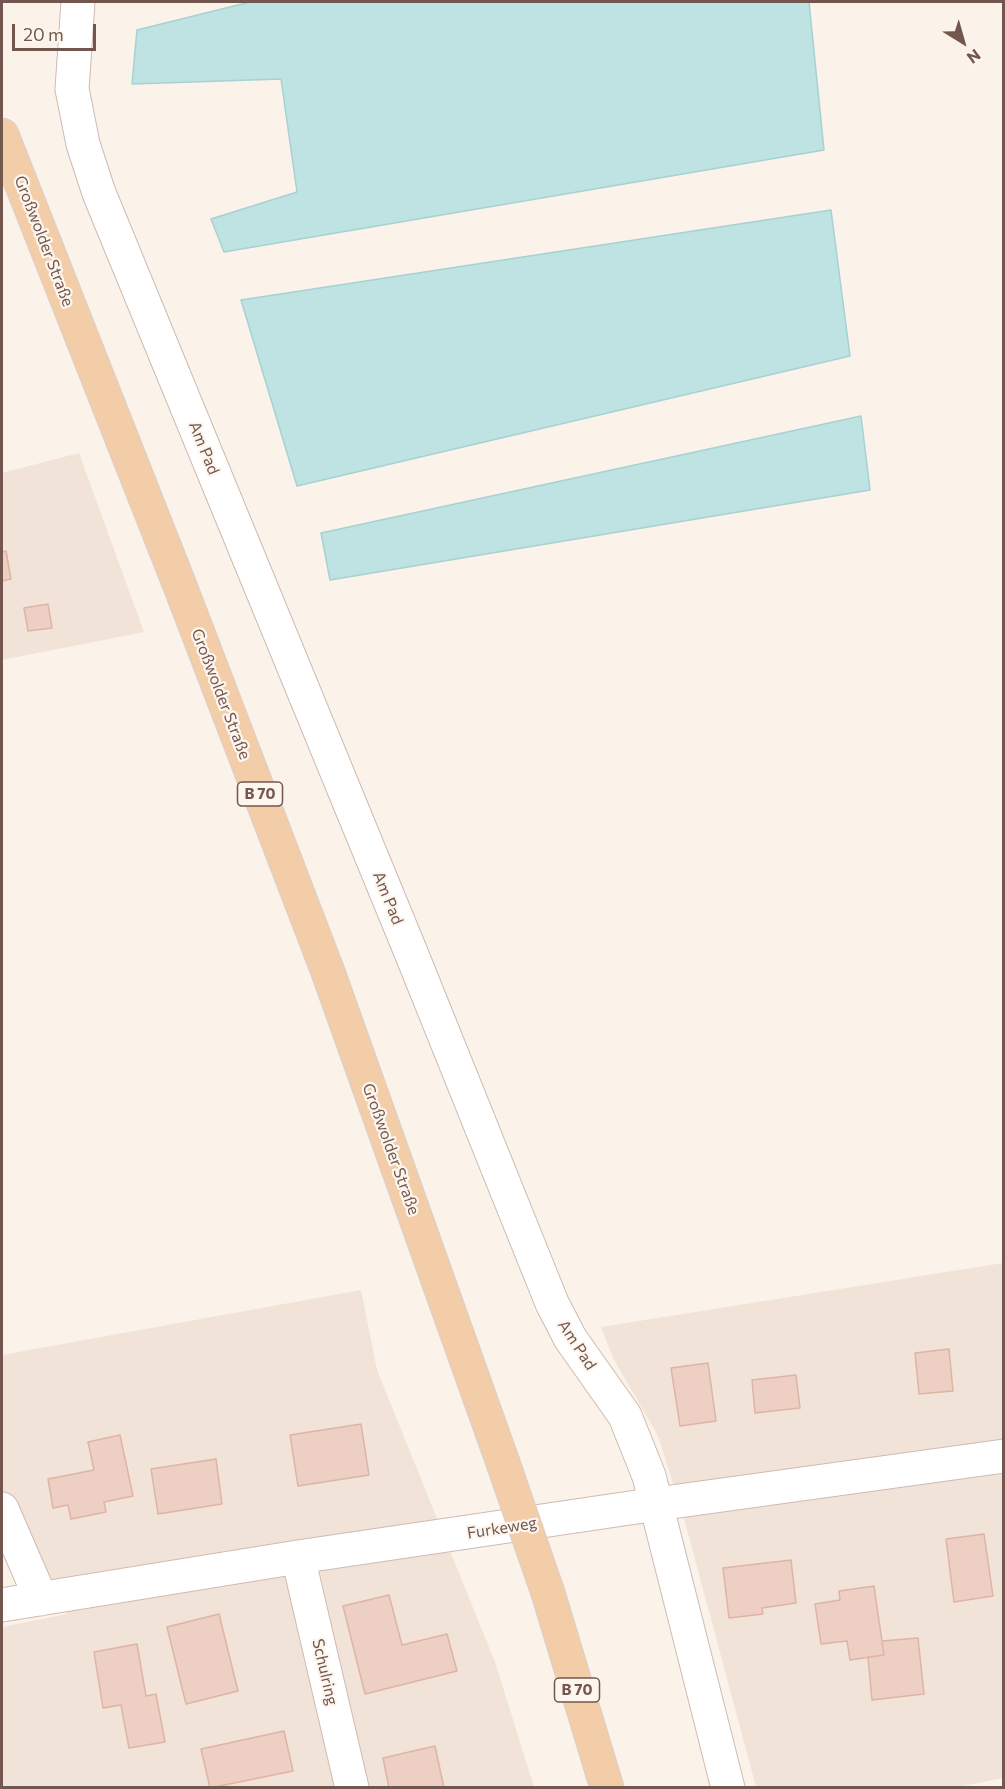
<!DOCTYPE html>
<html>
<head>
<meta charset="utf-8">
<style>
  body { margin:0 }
  #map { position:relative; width:1005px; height:1789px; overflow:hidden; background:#fbf2e9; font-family:Commissioner,sans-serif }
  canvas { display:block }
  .frame { position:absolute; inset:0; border:3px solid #73574f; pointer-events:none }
  .north { position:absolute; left:933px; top:12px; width:60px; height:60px; -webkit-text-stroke:4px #fdf6ef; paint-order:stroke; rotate:143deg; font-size:16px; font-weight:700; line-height:24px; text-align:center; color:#73574f }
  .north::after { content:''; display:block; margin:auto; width:21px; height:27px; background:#73574f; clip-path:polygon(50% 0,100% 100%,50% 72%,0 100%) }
  .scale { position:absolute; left:12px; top:24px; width:84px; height:27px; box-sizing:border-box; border:3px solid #73574f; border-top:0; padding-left:8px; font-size:18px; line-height:21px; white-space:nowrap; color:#73574f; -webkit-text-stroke:4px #fdf6ef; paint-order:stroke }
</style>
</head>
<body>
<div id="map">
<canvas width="1005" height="1789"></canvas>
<div class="frame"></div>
<div class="north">N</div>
<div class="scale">20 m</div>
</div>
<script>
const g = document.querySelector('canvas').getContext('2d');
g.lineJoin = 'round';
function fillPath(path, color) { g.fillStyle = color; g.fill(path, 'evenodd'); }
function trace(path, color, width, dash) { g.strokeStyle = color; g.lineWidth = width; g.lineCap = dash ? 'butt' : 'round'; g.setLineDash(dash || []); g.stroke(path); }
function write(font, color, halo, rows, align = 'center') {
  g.font = font + ' Commissioner,sans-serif'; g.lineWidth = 4.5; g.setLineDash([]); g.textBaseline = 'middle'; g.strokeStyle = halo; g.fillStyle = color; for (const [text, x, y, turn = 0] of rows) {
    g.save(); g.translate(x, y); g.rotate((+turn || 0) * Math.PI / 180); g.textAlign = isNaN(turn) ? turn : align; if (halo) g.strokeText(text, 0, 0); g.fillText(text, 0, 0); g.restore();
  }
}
const residential = new Path2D(`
  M 79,453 L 144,632 L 2,660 L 2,473 Z
  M 1003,1263 L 1003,1778 L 953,1788 L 756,1787 L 684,1518 L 658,1436 L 613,1358 L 601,1327 Z
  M 361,1290 L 377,1370 L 495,1662 L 534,1787 L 2,1787 L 2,1627 L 67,1614 L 2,1496 L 2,1355 Z`);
const water = new Path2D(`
  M 250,2 L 809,2 L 824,150 L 224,252 L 211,219 L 297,192 L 281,79 L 132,84 L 137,30 Z
  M 831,210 L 850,356 L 297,486 L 241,300 Z
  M 861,416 L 870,490 L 330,580 L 321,533 Z`);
const building = new Path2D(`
  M 6,551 L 11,579 L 2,581 L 2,552 Z
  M 48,604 L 52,628 L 28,631 L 24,608 Z
  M 949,1349 L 953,1391 L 919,1394 L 915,1353 Z
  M 708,1363 L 716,1421 L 680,1426 L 671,1368 Z
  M 796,1375 L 800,1408 L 755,1413 L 752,1380 Z
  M 361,1424 L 369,1475 L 298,1486 L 290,1435 Z
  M 120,1435 L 133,1496 L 104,1502 L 106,1512 L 71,1519 L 68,1505 L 53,1508 L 48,1479 L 94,1470 L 88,1442 Z
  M 216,1459 L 222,1504 L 158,1514 L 151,1469 Z
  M 984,1534 L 993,1596 L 954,1602 L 946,1539 Z
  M 791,1560 L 796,1603 L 762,1608 L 763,1614 L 729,1618 L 723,1568 Z
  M 874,1586 L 884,1655 L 850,1660 L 847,1641 L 821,1644 L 815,1604 L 840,1600 L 839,1591 Z
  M 389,1595 L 402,1645 L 447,1634 L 457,1671 L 365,1694 L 343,1606 Z
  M 219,1614 L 238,1691 L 186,1704 L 167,1627 Z
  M 918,1638 L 924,1694 L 872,1700 L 868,1657 L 884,1655 L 882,1641 Z
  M 137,1644 L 146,1696 L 156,1694 L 165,1742 L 129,1748 L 121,1705 L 103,1708 L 94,1652 Z
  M 284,1731 L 293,1771 L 210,1788 L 201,1749 Z
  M 435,1746 L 444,1788 L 389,1788 L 383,1758 Z`);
const minor = new Path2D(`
  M 78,2 L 72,89 L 83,144 L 99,193 L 412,955 L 552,1303 L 570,1338 L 625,1416 L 649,1476 L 728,1788
  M 2,1509 L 41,1599
  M 298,1557 L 352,1788
  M 2,1605 L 298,1557 L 657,1504 L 1004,1456`);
const major = new Path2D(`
  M 2,135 L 180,586 L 328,972 L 502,1460
  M 548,1593 L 607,1788`);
const majorBridge = new Path2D(`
  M 502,1460 L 548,1593`);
const shields = [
  [260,794,45],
  [577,1690,45]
];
const shieldNames = [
  ["B 70",260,794],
  ["B 70",577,1690]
];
const streetNames = [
  ["Großwolder Straße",44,241,69],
  ["Am Pad",204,448,68],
  ["Großwolder Straße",221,694,69],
  ["Am Pad",388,898,68],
  ["Großwolder Straße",391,1149,70],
  ["Am Pad",577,1345,57],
  ["Furkeweg",502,1528,-9],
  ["Schulring",325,1672,77]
];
fillPath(residential, '#f2e3d8');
fillPath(water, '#bfe2e3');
trace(water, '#a6d2d3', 1.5);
fillPath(building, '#edcfc3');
trace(building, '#deb4a5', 1.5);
trace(minor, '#cebbb3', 35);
trace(major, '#d8d0ce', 35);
trace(minor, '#fff', 33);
trace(major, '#f2cda8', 33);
trace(majorBridge, '#d8d0ce', 35, []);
trace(majorBridge, '#f2cda8', 33);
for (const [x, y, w] of shields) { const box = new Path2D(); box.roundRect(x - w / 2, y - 12, w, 24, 4.5); g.fillStyle = '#fdf6ef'; g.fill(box); trace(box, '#73574f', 1.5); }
write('bold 15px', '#73574f', null, shieldNames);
write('16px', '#73574f', '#fdf6ef', streetNames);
</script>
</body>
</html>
